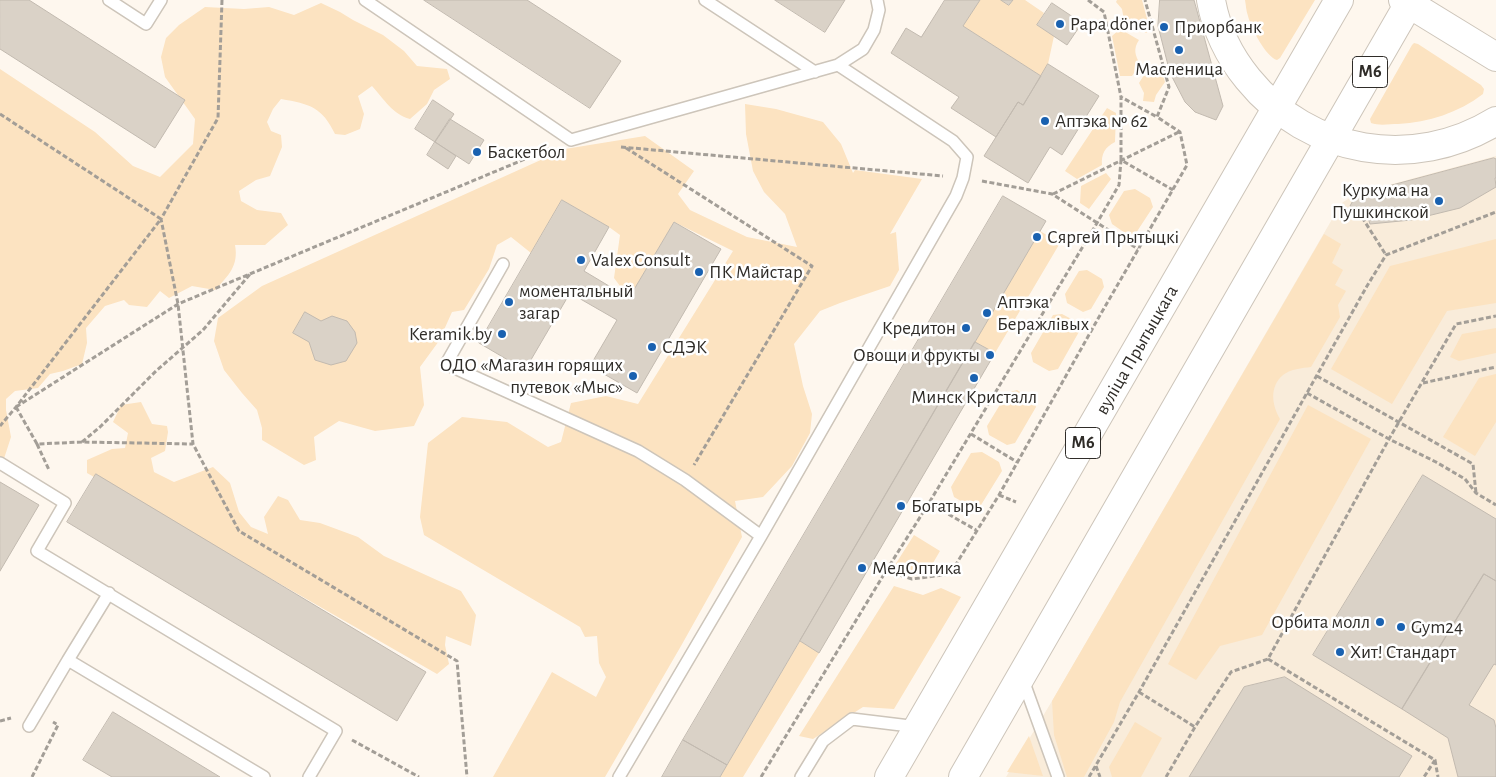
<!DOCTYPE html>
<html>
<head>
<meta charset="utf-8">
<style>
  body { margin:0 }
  canvas { display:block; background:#fef7ee }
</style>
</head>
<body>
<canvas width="1496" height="777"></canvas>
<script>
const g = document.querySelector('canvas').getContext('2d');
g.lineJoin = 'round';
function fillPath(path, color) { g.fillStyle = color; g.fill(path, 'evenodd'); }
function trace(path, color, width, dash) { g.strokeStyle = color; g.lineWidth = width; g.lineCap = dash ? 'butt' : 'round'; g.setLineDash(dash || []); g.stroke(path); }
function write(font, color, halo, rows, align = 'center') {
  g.font = font + ' "Alegreya Sans",sans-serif'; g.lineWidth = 5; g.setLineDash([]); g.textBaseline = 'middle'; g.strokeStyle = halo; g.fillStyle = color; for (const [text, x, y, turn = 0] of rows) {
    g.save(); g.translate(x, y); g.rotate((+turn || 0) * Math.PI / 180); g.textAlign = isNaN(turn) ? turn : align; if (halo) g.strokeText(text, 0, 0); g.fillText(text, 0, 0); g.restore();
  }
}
const built = new Path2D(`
  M 1496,156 L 1496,777 L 1006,777 L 1052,701 L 1338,209 L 1343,202 L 1359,193 Z`);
const green = new Path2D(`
  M 980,0 L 1001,0 L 1009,5 L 1013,0 L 1025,0 L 1044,13 L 1037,25 L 1054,36 L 1048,64 L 1041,76 L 963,26 Z
  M 1117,0 L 1142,0 L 1150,30 L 1146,33 L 1124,20 L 1122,9 L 1116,2 Z
  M 1245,0 L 1315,0 L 1280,58 L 1277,60 C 1266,57 1251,28 1248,16 C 1246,11 1246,5 1245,0 Z
  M 321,3 L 340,12 L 353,20 L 383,35 L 404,51 L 417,66 L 447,69 L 450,79 L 434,90 L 427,104 L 410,119 C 392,114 384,99 372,86 L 358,96 L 364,114 L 360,129 L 345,135 L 335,134 C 322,107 310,104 281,99 L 273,109 L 267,122 L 271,131 L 281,135 L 282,147 L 270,176 L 256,180 L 239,191 L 241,201 L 257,210 L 281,213 L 288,225 L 265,245 L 235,245 C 239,266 228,276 215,290 L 192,286 L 169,298 L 160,291 L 147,307 L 129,305 L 124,300 L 105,306 L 86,328 L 87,343 L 82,364 L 63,371 L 50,374 L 38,388 L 15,391 L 6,399 L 6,410 L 11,437 L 0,471 L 0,69 L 95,132 L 133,166 L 160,177 L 193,144 L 195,119 L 165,77 L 161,57 L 166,38 L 179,25 L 205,7 L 244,9 L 269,7 L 294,15 Z
  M 1120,29 L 1139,40 C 1133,49 1135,55 1140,64 L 1132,76 L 1120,76 L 1112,36 Z
  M 1414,43 L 1418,44 L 1481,85 L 1484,89 L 1483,94 C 1458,113 1429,122 1398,124 C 1390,124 1379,126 1371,123 L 1370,119 L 1412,45 Z
  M 1160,65 L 1165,82 L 1156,95 L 1154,102 L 1143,101 L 1144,93 L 1139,83 L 1149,67 Z
  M 745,104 L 776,109 L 823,122 L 841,144 L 853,173 L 855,170 L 922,179 L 890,234 L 896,232 L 899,270 L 890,286 L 840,303 L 820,311 L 794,344 L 803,386 L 812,414 L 810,433 L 792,466 L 763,497 L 735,501 L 742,537 L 681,646 L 605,777 L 493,777 L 552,672 L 596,697 L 606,677 L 599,663 L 597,636 L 585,637 L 580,627 L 424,535 L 420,517 L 428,443 L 462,417 L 507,422 L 548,447 L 561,442 L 571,403 L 606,396 L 638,404 L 733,251 L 674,222 L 629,298 L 614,278 L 620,235 L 609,227 L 562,200 L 531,253 L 511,237 L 497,245 L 489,269 L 464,310 L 452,312 L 439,341 L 420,367 L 424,405 L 414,426 L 375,431 L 339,421 L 314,437 L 316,460 L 304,465 L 262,440 L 262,428 L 257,410 L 242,393 L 224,370 L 214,341 L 218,318 L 262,286 L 565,149 L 645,136 L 694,171 L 678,194 L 690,210 L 747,237 L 797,247 L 785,214 L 764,192 L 753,171 L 746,134 Z
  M 1107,108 L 1116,113 L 1115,142 C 1105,147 1101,154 1102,165 L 1077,179 L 1065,171 Z
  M 1106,173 L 1111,179 L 1089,209 L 1080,203 L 1081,186 Z
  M 1135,189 L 1150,198 L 1153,207 L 1136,233 L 1128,235 L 1112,224 L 1109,215 L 1124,191 Z
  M 1040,231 L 1060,243 L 995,353 L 975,342 Z
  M 1324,234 L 1341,244 L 1332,263 L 1343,270 L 1335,285 L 1346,291 L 1338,305 L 1340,317 L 1311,367 C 1302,368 1291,369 1283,375 C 1269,387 1272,405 1280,419 L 1120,702 L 1114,722 L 1084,777 L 1067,777 L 1054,735 L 1052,701 Z
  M 1496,239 L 1496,303 L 1447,311 L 1392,404 L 1331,369 L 1390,266 Z
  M 1087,270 L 1102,279 L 1104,287 L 1091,309 L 1083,312 L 1067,303 L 1065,294 L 1079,271 Z
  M 1062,314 L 1077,322 L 1080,330 L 1058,369 L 1049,371 L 1033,362 L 1031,353 L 1053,315 Z
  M 1496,328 L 1496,353 L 1459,361 L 1450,357 L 1462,334 Z
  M 1496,374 L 1496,422 L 1475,456 L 1443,437 L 1479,378 Z
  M 1017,390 L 1034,401 L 1036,407 L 1015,443 L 1007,445 L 989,435 L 987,426 L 1007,393 Z
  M 141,402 L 152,424 L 167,426 L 168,432 L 165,451 L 151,458 L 154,472 L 174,482 L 213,467 L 230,483 L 239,512 L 251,527 L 268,534 L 264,517 L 278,496 L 288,500 L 300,520 L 320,523 L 358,537 L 384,556 L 461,591 L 476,615 L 471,646 L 446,636 L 445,645 L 449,664 L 437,674 L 87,473 L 87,460 L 112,449 L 125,448 L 128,433 L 113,422 L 121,405 Z
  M 1308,405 L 1371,439 L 1262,635 L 1220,646 L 1196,680 L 1168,664 Z
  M 982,452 L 999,462 L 1002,471 L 981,505 L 973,508 L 954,497 L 951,487 L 971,453 Z
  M 914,535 L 940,551 L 933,563 L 924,572 L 904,572 L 895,565 Z
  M 894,586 L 923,595 L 941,588 L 961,597 L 894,709 L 863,707 L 813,739 L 799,736 Z
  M 800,641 L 819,653 L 743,777 L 720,777 Z
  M 1135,722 L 1162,738 L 1141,777 L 1112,777 L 1109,767 Z
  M 1029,736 L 1043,776 L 1007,772 Z`);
const building = new Path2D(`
  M 0,0 L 29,0 L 185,100 L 155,148 L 0,49 Z
  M 424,0 L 527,0 L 621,61 L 590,108 Z
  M 775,0 L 845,0 L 825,32 Z
  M 945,0 L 980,0 L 963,26 L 1041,76 L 1023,105 L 1018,102 L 996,137 L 951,108 L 959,97 L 891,53 L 906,28 L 921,37 Z
  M 1001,0 L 1013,0 L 1009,5 Z
  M 1160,0 L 1194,0 L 1223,106 L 1216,120 L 1195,112 L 1185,102 L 1170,73 L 1158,26 Z
  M 1052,3 L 1082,23 L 1067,45 L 1037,25 Z
  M 1048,64 L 1099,96 L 1062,155 L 1050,147 L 1028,183 L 984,156 L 1018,102 L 1023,105 Z
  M 433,100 L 454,114 L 435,142 L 415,129 Z
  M 450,119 L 484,140 L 469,164 L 435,142 Z
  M 435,142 L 456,156 L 448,169 L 427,155 Z
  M 1494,158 L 1496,159 L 1496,178 L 1495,178 L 1496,187 L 1460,208 L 1411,220 L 1370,224 L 1367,215 L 1350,206 L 1356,195 Z
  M 1003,196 L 1046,221 L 727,765 L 683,740 Z
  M 562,200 L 609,227 L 584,271 L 629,298 L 674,222 L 721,249 L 637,393 L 590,366 L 617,320 L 570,293 L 525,370 L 479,343 Z
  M 305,312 L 321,321 L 332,316 L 347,321 L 355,332 L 357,343 L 346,361 L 331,365 L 315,360 L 309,342 L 293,333 Z
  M 975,342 L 995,353 L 819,653 L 800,641 Z
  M 96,474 L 426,672 L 397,721 L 67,522 Z
  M 1423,475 L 1496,519 L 1496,581 L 1484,574 L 1402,709 L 1313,655 Z
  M 0,482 L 39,505 L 0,571 Z
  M 1484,574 L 1496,581 L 1496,665 L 1494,664 L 1469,705 L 1494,720 L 1496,728 L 1496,777 L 1458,777 L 1448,738 L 1402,709 Z
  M 1285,677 L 1412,756 L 1399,777 L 1189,777 L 1244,687 Z
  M 113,712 L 151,735 L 220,777 L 112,777 L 83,760 Z
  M 683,740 L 727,765 L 720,777 L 662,777 Z`);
const path = new Path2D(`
  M 222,0 L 218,118 L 161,219 L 178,304 L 193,444 L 239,531 L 457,661 L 467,777
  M 1088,0 L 1104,12 L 1121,97
  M 0,114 L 161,219 L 16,407 L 0,426
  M 621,147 L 943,176
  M 626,148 L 812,266 L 694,465
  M 1121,160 L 1121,97 L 1157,117
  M 982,181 L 1052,194 L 1138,249
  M 1053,194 L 1179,132
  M 1358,211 L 1386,255
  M 1317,376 L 1473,464 L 1476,493
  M 1423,383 L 1496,367
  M 1307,393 L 1389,439 L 1436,462 L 1465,479 L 1476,493 L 1496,505
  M 16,407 L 178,304 L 549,149
  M 16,407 L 37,444 L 82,442 L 193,444
  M 971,434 L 1017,462
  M 82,442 L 100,427 L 156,371 L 203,330 L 251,273
  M 37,444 L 49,470
  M 999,495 L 1016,502
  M 929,503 L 976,530
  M 886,571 L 912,579 L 950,574 L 999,495 L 1099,317 L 1187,165 L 1180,132 L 1157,117 L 1169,87 L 1145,0
  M 1268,659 L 1435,760 L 1424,777
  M 1139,692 L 1195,727
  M 0,721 L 11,718
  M 352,740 L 419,777
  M 1435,760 L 1438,777
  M 1096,766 L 1100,777
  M 32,777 L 58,725 L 53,722
  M 761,777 L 886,571 L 929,503 L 1097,223 L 1119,185 L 1121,160 L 1173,190
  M 1089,777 L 1139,692 L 1367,286 L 1386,255 L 1496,212
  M 1166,777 L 1195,727 L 1231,672 L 1268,659 L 1389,439 L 1456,324 L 1496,316`);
const service = new Path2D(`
  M 109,0 L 146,24 L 161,0
  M 365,0 L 571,140 L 838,65 L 863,49 L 874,30 L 879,10 L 877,0
  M 705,0 L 815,72
  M 503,264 L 446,364 L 638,451 L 685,480 L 761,536
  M 0,463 L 65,503 L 37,551 L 336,731 L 309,777
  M 109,593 L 68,660 L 264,777
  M 1023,680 L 1058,777
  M 29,726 L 68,660
  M 619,777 L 761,536 L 956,196 L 963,178 L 967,157 L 953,141 L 838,65
  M 801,777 L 823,741 L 852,719 L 918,727`);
const primary = new Path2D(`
  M 1211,0 C 1216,29 1230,57 1248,79 C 1309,154 1413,172 1496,121
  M 1403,0 L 1496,57
  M 889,777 L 1339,0
  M 963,777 L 1411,0`);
const markers = [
  [1060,24,5,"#1961b0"],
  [1164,27,5,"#1961b0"],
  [1179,50,5,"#1961b0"],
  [1045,121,5,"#1961b0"],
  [477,152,5,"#1961b0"],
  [1439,201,5,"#1961b0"],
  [1037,237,5,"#1961b0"],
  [581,260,5,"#1961b0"],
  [699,272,5,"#1961b0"],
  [509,302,5,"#1961b0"],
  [987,313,5,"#1961b0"],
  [966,328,5,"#1961b0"],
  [502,334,5,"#1961b0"],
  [652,347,5,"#1961b0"],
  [990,355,5,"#1961b0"],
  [633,376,5,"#1961b0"],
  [974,378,5,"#1961b0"],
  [901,506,5,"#1961b0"],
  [862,568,5,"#1961b0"],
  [1380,622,5,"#1961b0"],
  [1401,627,5,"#1961b0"],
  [1340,652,5,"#1961b0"]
];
const shields = [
  [1370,72,35],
  [1083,443,35]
];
const shieldNames = [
  ["М6",1370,72],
  ["М6",1083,443]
];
const poiNames = [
  ["Papa döner",1070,24],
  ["Приорбанк",1174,27],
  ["Масленица",1179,69,"center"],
  ["Аптэка № 62",1055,121],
  ["Баскетбол",487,152],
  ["Куркума на",1429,190,"right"],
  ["Пушкинской",1429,212,"right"],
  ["Сяргей Прытыцкі",1047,237],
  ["Valex Consult",591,260],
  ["ПК Майстар",709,272],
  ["моментальный",519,291],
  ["загар",519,313],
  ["Аптэка",997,302],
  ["Беражлівых",997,324],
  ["Кредитон",956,328,"right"],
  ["Keramik.by",492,334,"right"],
  ["СДЭК",662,347],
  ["Овощи и фрукты",980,355,"right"],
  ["ОДО «Магазин горящих",623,365,"right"],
  ["путевок «Мыс»",623,387,"right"],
  ["Минск Кристалл",974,397,"center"],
  ["Богатырь",911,506],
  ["МедОптика",872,568],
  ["Орбита молл",1370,622,"right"],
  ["Gym24",1411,627],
  ["Хит! Стандарт",1350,652]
];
const streetNames = [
  ["вуліца Прытыцкага",1137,350,-60]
];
fillPath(built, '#f9ecda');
fillPath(green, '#fce3c1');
fillPath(building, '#dad2c7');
trace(building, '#c2bab0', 1);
trace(service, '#cdc5ba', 14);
trace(primary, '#cdc5ba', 30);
trace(path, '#a39e97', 3, [5, 2.5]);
trace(service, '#fff', 11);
trace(primary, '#fff', 28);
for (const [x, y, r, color] of markers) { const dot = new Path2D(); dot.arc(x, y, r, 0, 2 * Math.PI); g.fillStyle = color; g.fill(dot); trace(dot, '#fff', 2); }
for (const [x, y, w] of shields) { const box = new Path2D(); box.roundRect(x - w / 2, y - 15.5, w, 31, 4); g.fillStyle = '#fff'; g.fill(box); trace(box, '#2f2c28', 1); }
write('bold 18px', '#2f2c28', null, shieldNames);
write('19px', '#2f2c28', '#fff', poiNames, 'left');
write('19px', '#2f2c28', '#fff', streetNames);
</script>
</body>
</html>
